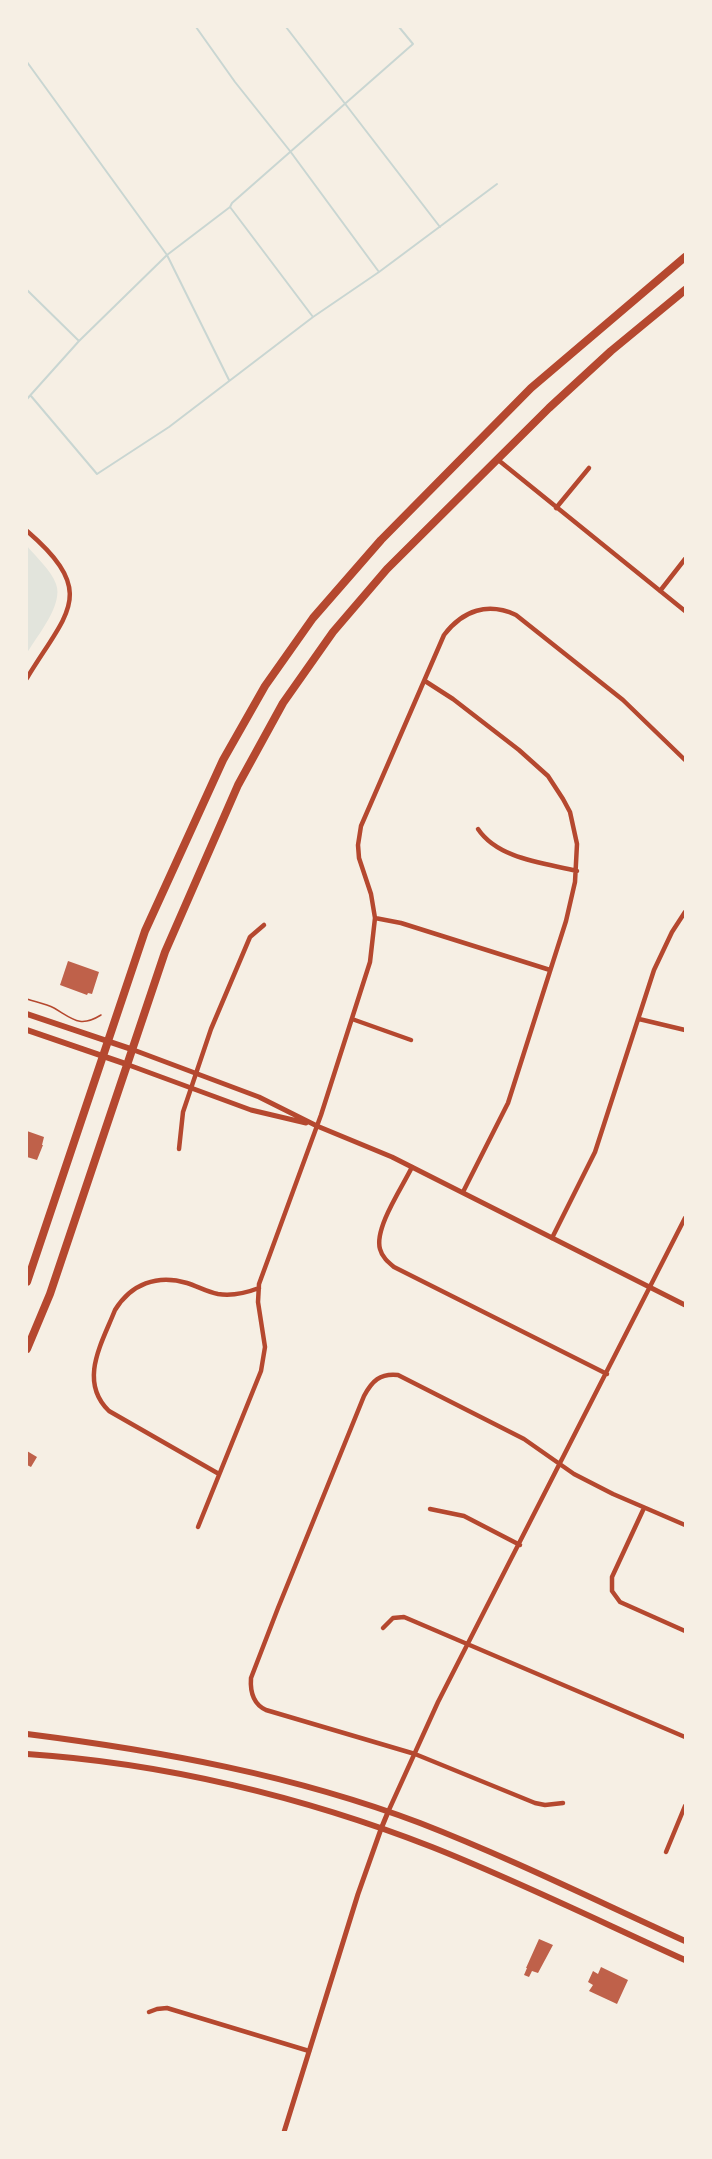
<!DOCTYPE html>
<html>
<head>
<meta charset="utf-8">
<style>
  body { margin:0 }
  #map { position:relative; width:712px; height:2159px; overflow:hidden; background:#f6efe4; font-family:"Exo 2",sans-serif }
  canvas { display:block }
  .frame { position:absolute; inset:0; border:28px solid #f6efe4; pointer-events:none }
</style>
</head>
<body>
<div id="map">
<canvas width="712" height="2159"></canvas>
<div class="frame"></div>
</div>
<script>
const g = document.querySelector('canvas').getContext('2d');
g.lineJoin = 'round';
function fillPath(path, color) { g.fillStyle = color; g.fill(path, 'evenodd'); }
function trace(path, color, width, dash) { g.strokeStyle = color; g.lineWidth = width; g.lineCap = dash ? 'butt' : 'round'; g.setLineDash(dash || []); g.stroke(path); }
const green = new Path2D(`
  M 27,546 C 36,557 51,570 56,584 C 64,604 37,636 27,653 Z`);
const stream = new Path2D(`
  M 196,27 L 235,82 L 290,151 L 379,272
  M 286,27 L 440,227
  M 27,62 L 167,255 L 229,380
  M 230,207 L 313,317
  M 27,290 L 79,341
  M 31,396 L 97,474 L 169,427 L 313,317 L 379,272 L 497,184
  M 27,399 L 79,341 L 167,255 L 230,207 L 232,203 L 413,44 L 399,27`);
const building = new Path2D(`
  M 68,961 L 99,972 L 92,994 L 88,993 L 87,995 L 60,985 Z
  M 27,1131 L 44,1137 L 42,1145 L 43,1145 L 37,1160 L 27,1157 Z
  M 27,1451 L 37,1457 L 31,1467 L 27,1465 Z
  M 539,1939 L 553,1945 L 538,1973 L 532,1971 L 529,1977 L 524,1975 L 527,1968 L 526,1968 Z
  M 601,1967 L 628,1980 L 617,2004 L 589,1991 L 593,1985 L 588,1982 L 593,1971 L 598,1974 Z`);
const path = new Path2D(`
  M 27,999 C 36,1002 46,1004 54,1008 C 73,1019 80,1028 101,1015`);
const minor = new Path2D(`
  M 497,459 L 685,611
  M 556,508 L 589,468
  M 27,531 C 99,593 67,612 27,678
  M 660,591 L 685,559
  M 425,681 L 453,699 L 519,750 L 548,776 L 563,799 L 570,812 L 577,844 L 575,882 L 566,921 L 508,1103 L 463,1192
  M 478,829 C 498,859 544,863 577,871
  M 375,918 L 401,923 L 550,970
  M 352,1019 L 411,1040
  M 639,1019 L 685,1030
  M 179,1149 L 183,1112 L 211,1029 L 250,937 L 264,925
  M 412,1167 C 403,1186 374,1228 380,1249 C 382,1257 388,1262 394,1267 L 607,1374
  M 552,1238 L 595,1152 L 654,970 L 672,932 L 685,912
  M 219,1474 L 109,1411 C 78,1381 102,1343 115,1310 C 131,1284 157,1274 187,1283 C 197,1286 207,1292 218,1294 C 231,1296 246,1293 259,1288
  M 644,1508 L 612,1577 L 612,1591 L 620,1602 L 685,1631
  M 430,1509 L 464,1516 L 520,1545
  M 198,1527 L 261,1371 L 265,1347 L 258,1302 L 259,1284 L 321,1115 L 370,962 L 375,918 L 371,894 L 359,858 L 358,845 L 361,826 L 444,635 C 463,610 488,602 516,615 L 623,700 L 685,760
  M 383,1628 L 393,1618 L 404,1617 L 685,1737
  M 563,1803 L 545,1805 L 535,1803 L 415,1754 L 266,1710 C 253,1704 250,1692 251,1678 L 278,1608 L 364,1396 C 372,1381 380,1373 398,1375 L 524,1439 L 574,1474 L 613,1494 L 685,1525
  M 388,1812 L 438,1702 L 685,1218
  M 666,1852 L 685,1806
  M 149,2012 L 157,2009 L 167,2008 L 309,2051`);
const tertiary = new Path2D(`
  M 131,1049 L 259,1097 L 317,1126 L 392,1157 L 685,1305
  M 126,1064 L 251,1110 L 306,1123
  M 284,2132 L 358,1894 L 381,1829 L 388,1812`);
const secondary = new Path2D(`
  M 27,1014 L 131,1049
  M 27,1030 L 126,1064
  M 27,1734 C 161,1751 293,1775 420,1823 C 510,1858 597,1901 685,1941
  M 27,1754 C 164,1763 304,1797 432,1847 C 518,1881 601,1922 685,1960`);
const trunk = new Path2D(`
  M 27,1282 L 145,931 L 223,760 L 265,686 L 313,618 L 381,540 L 531,388 L 685,257
  M 27,1349 L 50,1294 L 165,952 L 238,785 L 283,703 L 333,632 L 387,569 L 549,408 L 611,351 L 685,290`);
fillPath(green, '#e2e4dc');
trace(stream, '#c9d6d2', 2);
fillPath(building, '#bf614a');
trace(path, '#b5482f', 1.5);
trace(minor, '#b5482f', 4.5);
trace(tertiary, '#b5482f', 5);
trace(secondary, '#b5482f', 6);
trace(trunk, '#b5482f', 8);
</script>
</body>
</html>
